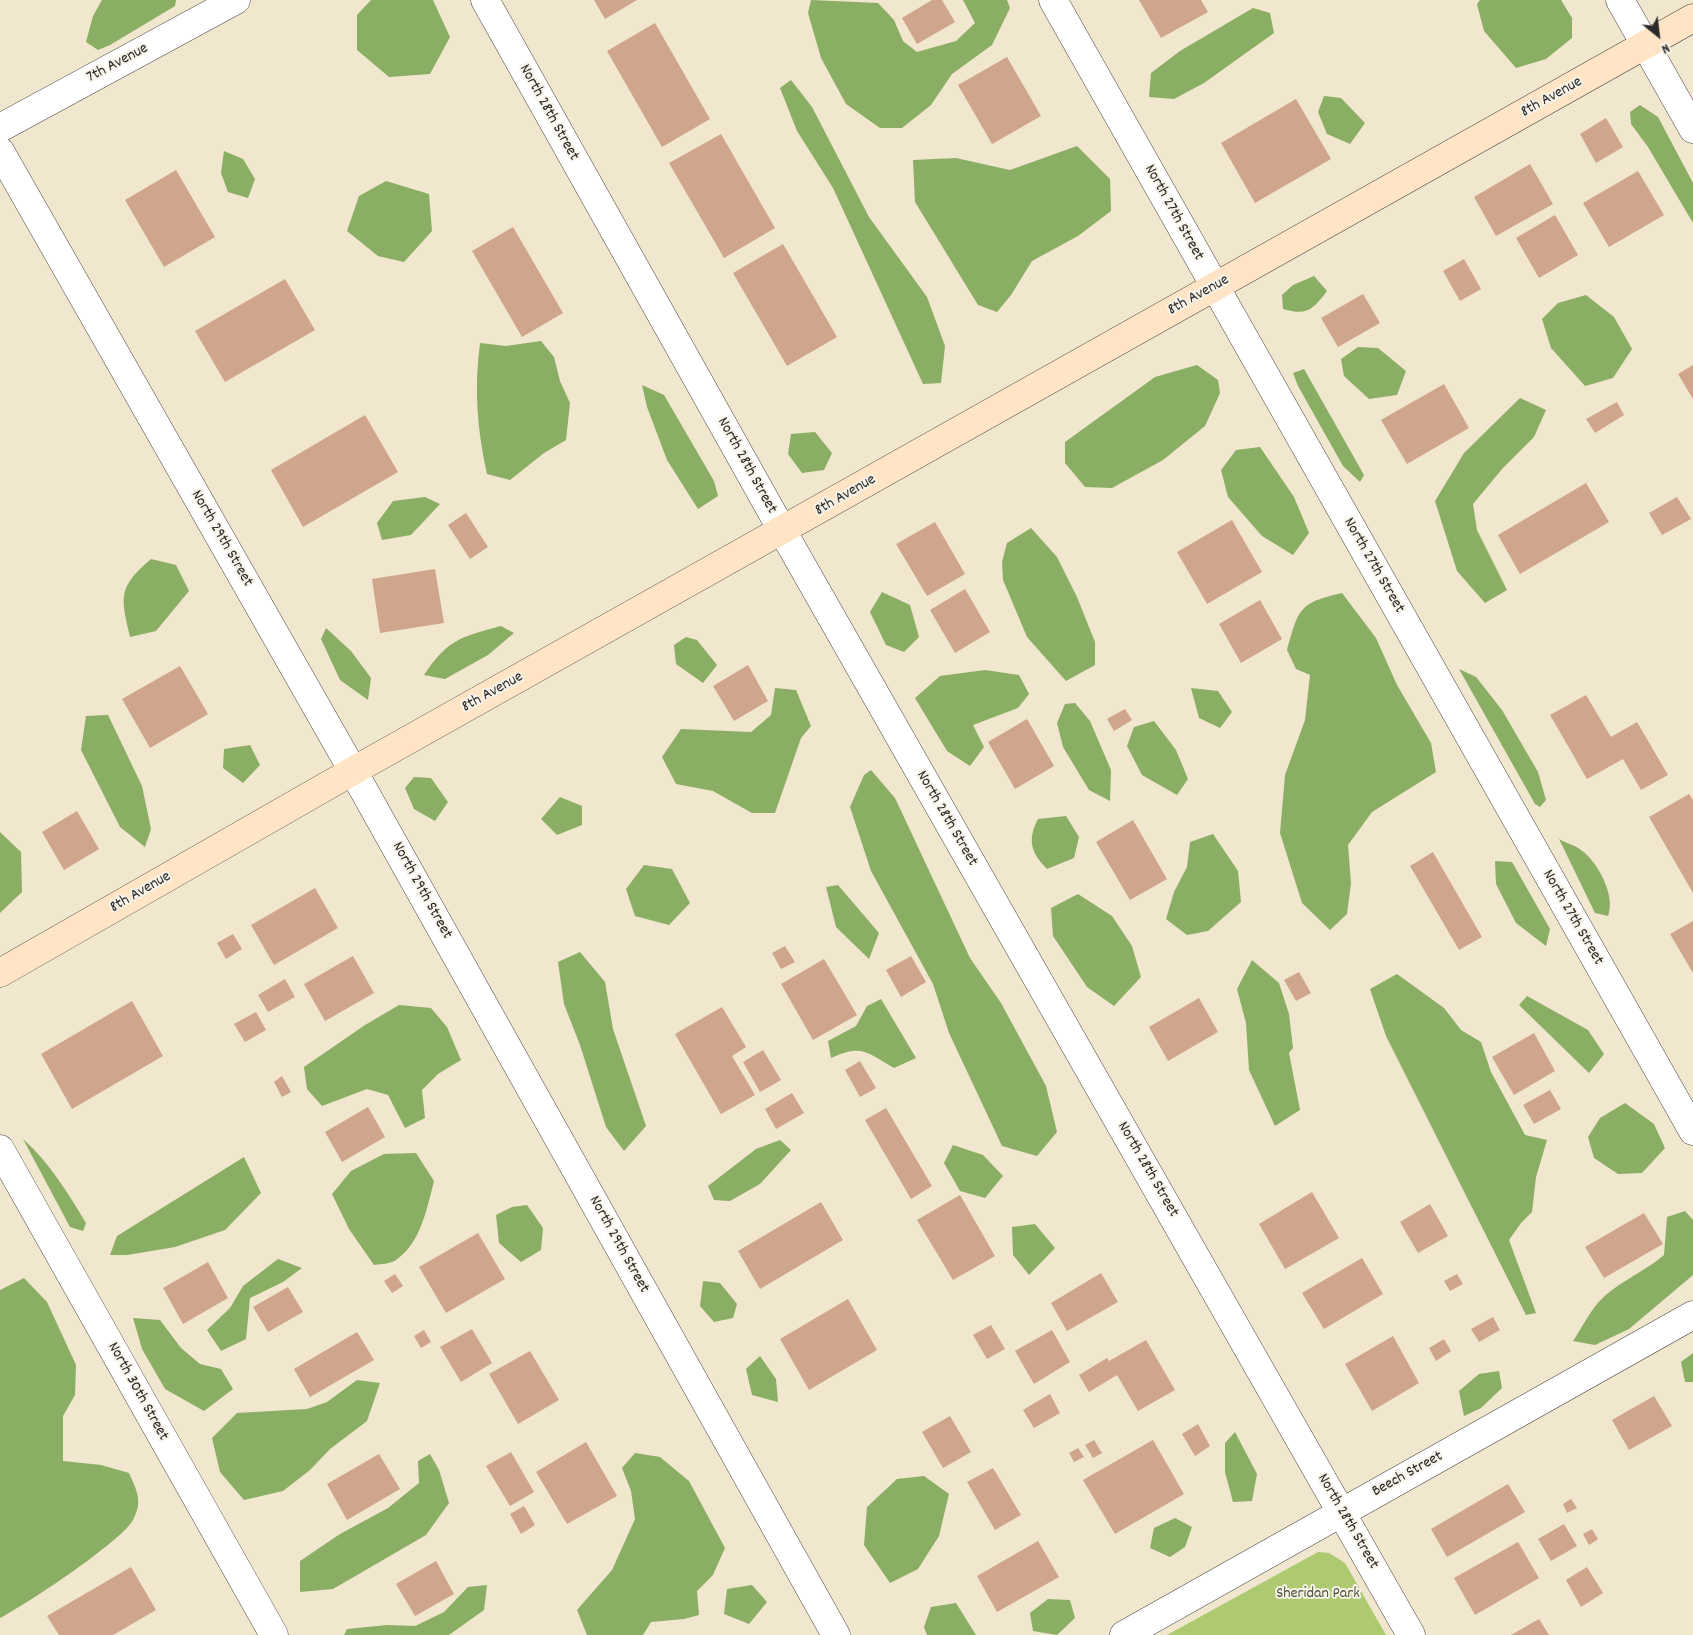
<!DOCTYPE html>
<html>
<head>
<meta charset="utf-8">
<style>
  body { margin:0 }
  #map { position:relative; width:1693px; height:1635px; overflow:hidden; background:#f1e6ce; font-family:Dekko,sans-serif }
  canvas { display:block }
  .north { position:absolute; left:1633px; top:10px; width:50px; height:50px; -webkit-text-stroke:4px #f7f3e8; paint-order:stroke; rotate:151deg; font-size:14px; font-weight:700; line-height:20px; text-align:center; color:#2b2b2b }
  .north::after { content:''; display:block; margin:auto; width:18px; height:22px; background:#2b2b2b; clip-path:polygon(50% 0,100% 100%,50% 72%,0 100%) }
</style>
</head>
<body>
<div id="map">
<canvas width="1693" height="1635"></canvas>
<div class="north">N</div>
</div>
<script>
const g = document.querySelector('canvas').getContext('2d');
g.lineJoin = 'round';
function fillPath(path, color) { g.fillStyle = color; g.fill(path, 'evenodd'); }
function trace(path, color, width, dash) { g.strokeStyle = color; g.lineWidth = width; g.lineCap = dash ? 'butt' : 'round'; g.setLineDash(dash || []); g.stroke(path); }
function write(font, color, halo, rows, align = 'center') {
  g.font = font + ' Dekko,sans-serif'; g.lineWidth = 4; g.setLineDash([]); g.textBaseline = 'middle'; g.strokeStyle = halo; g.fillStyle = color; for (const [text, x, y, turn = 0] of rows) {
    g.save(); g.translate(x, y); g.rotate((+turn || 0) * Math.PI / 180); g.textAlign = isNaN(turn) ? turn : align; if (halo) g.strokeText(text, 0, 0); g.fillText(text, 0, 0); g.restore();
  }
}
const green = new Path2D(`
  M 1318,1552 L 1329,1553 L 1345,1563 L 1386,1635 L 1167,1635 Z`);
const forest = new Path2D(`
  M 102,0 L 176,0 L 175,6 L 110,45 L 98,50 L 86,42 L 93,16 Z
  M 371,0 L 433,0 L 450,37 L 430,74 L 389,77 L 357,50 L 357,15 Z
  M 811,0 L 878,3 L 894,20 L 903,41 L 917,52 L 956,41 L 975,23 L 963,0 L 1007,0 L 1010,8 L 992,45 L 952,74 L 931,105 L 902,128 L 880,128 L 846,104 L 821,58 L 808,13 Z
  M 1480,0 L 1561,0 L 1572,18 L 1572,38 L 1546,59 L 1516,68 L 1484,31 L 1477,4 Z
  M 1253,8 L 1270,13 L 1274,33 L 1204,83 L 1174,99 L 1149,97 L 1151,73 L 1180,51 Z
  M 791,80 L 812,107 L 869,217 L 927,297 L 945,346 L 941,383 L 923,384 L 833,188 L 797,131 L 780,88 Z
  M 1324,96 L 1341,98 L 1365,123 L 1350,144 L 1327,134 L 1318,112 Z
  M 1640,105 L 1658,117 L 1693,183 L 1693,223 L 1648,147 L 1631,124 L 1630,112 Z
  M 1077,146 L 1110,179 L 1111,211 L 1078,236 L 1032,261 L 1011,295 L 997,312 L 978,305 L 915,202 L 913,160 L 956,158 L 1010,170 Z
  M 224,151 L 243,159 L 255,179 L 248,198 L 228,192 L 221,173 Z
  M 386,181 L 429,194 L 432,231 L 404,262 L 378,256 L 347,231 L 359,196 Z
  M 1314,276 L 1327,291 C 1313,310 1306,316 1283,309 L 1282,295 L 1293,285 Z
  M 1586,295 L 1614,317 L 1632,349 L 1613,378 L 1585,386 L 1551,348 L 1542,319 L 1558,303 Z
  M 541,341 L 554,357 L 560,381 L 570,403 L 566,440 L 544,453 L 510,480 L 487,474 C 477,429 474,389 480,343 L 506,346 Z
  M 1358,347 L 1378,348 L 1406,371 L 1397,395 L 1369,399 L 1344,376 L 1341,359 Z
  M 1197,365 L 1218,380 L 1220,393 L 1205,426 L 1163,460 L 1112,488 L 1085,487 L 1065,463 L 1065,442 L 1155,377 Z
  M 1304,369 L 1364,475 L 1360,482 L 1343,466 L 1298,386 L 1293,373 Z
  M 642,385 L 664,395 L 714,481 L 718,496 L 698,509 L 667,460 L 647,407 Z
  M 1520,398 L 1546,410 L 1534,437 L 1502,469 L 1473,504 L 1477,530 L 1507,590 L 1485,603 L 1457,571 L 1435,501 L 1464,453 Z
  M 815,432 L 832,453 L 824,470 L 802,473 L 788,454 L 791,434 Z
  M 1260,447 L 1294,497 L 1309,533 L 1293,555 L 1262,536 L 1228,497 L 1221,470 L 1236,450 Z
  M 425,497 L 440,504 L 411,535 L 382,540 L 377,523 L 393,501 Z
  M 1031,528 L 1057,557 L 1077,597 L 1095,642 L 1095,665 L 1066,681 L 1027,637 L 1003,580 L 1002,562 L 1007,543 Z
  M 151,559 L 176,565 L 189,591 L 156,631 L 130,637 C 121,597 117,588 151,559 Z
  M 882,592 L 910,605 L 919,637 L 904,652 L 886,645 L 870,612 Z
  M 1342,593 L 1376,638 L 1397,685 L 1431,743 L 1436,772 L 1372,812 L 1348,845 L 1351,883 L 1347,914 L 1330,930 L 1302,903 L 1280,833 L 1285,775 L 1305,720 L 1310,675 L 1296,669 L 1287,650 C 1299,609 1298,603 1342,593 Z
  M 501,626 L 514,633 L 488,655 L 445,679 L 424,675 C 448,639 461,637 501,626 Z
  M 326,628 L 351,651 L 371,678 L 368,700 L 340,680 L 321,639 Z
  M 686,637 L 697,640 L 717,665 L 703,683 L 676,664 L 674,645 Z
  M 1459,669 L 1476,677 L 1502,710 L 1538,772 L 1546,800 L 1540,807 L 1535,804 Z
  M 985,670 L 1019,675 L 1029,694 L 1018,708 L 973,725 L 984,747 L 970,766 L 947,751 L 915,698 L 940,676 Z
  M 775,688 L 796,690 L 811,726 L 801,738 L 775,813 L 752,813 L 713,791 L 676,784 L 662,757 L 681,729 L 751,732 L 771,715 Z
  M 1191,688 L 1218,691 L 1232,712 L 1220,728 L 1199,718 Z
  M 1075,703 L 1090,721 L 1111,770 L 1110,801 L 1089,790 L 1063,747 L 1057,723 L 1065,704 Z
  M 108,715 L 142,786 L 151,829 L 145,847 L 120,827 L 81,750 L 86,716 Z
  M 1154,721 L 1176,750 L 1188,779 L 1177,795 L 1142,775 L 1127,746 L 1134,727 Z
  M 250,745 L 260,765 L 243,783 L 223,768 L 224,749 Z
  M 871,770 L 895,798 L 970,958 L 1001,1003 L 1046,1086 L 1057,1132 L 1037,1156 L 1002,1146 L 949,1033 L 933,984 L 871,871 L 850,807 L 864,775 Z
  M 414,777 L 431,778 L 448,802 L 435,821 L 414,809 L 405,788 Z
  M 560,797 L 582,806 L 582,825 L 557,835 L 541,819 Z
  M 1066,816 L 1079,837 L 1074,858 L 1047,869 C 1031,853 1027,840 1038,819 Z
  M 0,832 L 21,852 L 22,892 L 0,913 Z
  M 1213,834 L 1238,871 L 1241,902 L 1208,931 L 1187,935 L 1166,919 L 1174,892 L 1187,867 L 1190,842 Z
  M 1559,839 C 1566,843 1575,845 1581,850 C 1598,862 1616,896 1608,916 L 1595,913 Z
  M 1495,861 L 1512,862 L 1550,929 L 1546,946 L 1516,923 L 1496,884 Z
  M 644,865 L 672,869 L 690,903 L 669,925 L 635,916 L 626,889 Z
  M 838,885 L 879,933 L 869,959 L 836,927 L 826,887 Z
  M 1078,894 L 1112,916 L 1132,946 L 1141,977 L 1114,1006 L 1087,987 L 1053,936 L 1051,908 Z
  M 580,952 L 605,982 L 613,1029 L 646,1126 L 624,1151 L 606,1127 L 580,1045 L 564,1004 L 558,962 Z
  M 1252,960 L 1279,983 L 1289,1014 L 1293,1048 L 1289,1053 L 1300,1110 L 1275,1126 L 1249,1070 L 1246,1023 L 1237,989 Z
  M 1397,974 L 1444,1008 L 1461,1030 L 1481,1042 L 1491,1072 L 1525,1135 L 1547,1140 L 1536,1177 L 1532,1212 L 1521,1223 L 1509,1240 L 1536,1313 L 1526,1315 L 1386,1036 L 1370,989 Z
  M 1527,996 L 1588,1030 L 1604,1054 L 1589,1073 L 1519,1005 Z
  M 881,999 L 916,1058 L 894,1068 C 866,1052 862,1044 831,1058 L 828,1041 L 856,1026 L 867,1006 Z
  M 399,1005 L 431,1008 L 447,1027 L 461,1060 L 438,1074 L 422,1090 L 425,1118 L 405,1128 L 388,1095 L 367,1089 L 322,1106 L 307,1089 L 304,1067 L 365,1025 Z
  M 1625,1103 L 1654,1124 L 1665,1148 L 1642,1173 L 1618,1174 L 1594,1158 L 1588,1137 L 1600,1118 Z
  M 23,1139 C 49,1162 68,1193 86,1223 L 83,1231 L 70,1227 Z
  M 780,1140 L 791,1150 L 760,1184 L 730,1201 L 714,1200 L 708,1186 L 756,1149 Z
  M 953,1145 L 983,1155 L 1003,1176 L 985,1198 L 960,1191 L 944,1163 Z
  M 416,1153 L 434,1181 C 427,1208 421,1243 396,1260 C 391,1264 380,1264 374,1265 L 349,1229 L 332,1194 L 351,1171 L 384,1154 Z
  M 244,1157 L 261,1193 L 225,1230 L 175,1247 L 127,1255 L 110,1255 L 117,1236 Z
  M 527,1205 L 543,1228 L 541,1250 L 521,1262 L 499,1243 L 496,1215 L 512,1207 Z
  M 1685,1211 L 1693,1220 L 1693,1275 L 1629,1329 L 1595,1345 L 1573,1341 C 1581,1329 1588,1315 1597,1304 C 1615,1283 1643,1273 1664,1255 L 1667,1217 Z
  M 1035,1224 L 1055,1248 L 1029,1275 L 1013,1255 L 1012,1227 Z
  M 278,1259 L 302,1268 L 283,1282 L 250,1298 L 246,1339 L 221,1351 L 207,1330 L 230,1308 L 243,1286 Z
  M 24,1278 L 47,1302 L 76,1365 L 75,1395 L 63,1416 L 63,1461 L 101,1465 L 129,1473 C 137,1491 143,1501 133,1520 C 122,1541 24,1606 0,1618 L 0,1290 Z
  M 703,1281 L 720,1283 L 737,1304 L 733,1318 L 714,1322 L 700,1306 Z
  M 133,1318 L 160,1320 L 181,1348 L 200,1364 L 221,1369 L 233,1389 L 204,1411 L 165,1389 L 142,1349 Z
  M 1693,1353 L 1693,1382 L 1685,1382 L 1681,1362 Z
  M 760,1356 L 776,1379 L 778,1402 L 752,1395 L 746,1369 Z
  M 1499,1371 L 1502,1388 L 1481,1408 L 1464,1416 L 1459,1391 L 1479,1374 Z
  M 357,1380 L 380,1383 L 367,1421 L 330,1449 L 310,1470 L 283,1491 L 244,1500 L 220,1472 L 212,1438 L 237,1413 L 307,1409 L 327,1402 Z
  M 1235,1432 L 1257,1474 L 1252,1501 L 1233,1502 L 1225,1472 L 1225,1443 Z
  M 635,1453 L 660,1457 L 689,1481 L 725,1548 L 713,1575 L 697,1591 L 699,1615 L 684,1619 L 651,1622 L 643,1635 L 587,1635 L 577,1610 L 612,1570 L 635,1519 L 631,1491 L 622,1468 Z
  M 430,1454 L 439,1470 L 449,1503 L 426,1535 L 333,1589 L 300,1592 L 300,1561 L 340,1534 L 388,1508 L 419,1483 L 418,1461 Z
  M 924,1476 L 949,1494 L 939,1536 L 918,1569 L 890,1583 L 864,1545 L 867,1507 L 897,1479 Z
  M 1175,1518 L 1192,1527 L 1185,1547 L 1170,1557 L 1150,1548 L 1154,1528 Z
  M 487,1585 L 484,1610 L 449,1635 L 344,1635 L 347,1629 L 387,1625 L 415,1626 L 444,1612 L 468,1587 Z
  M 752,1585 L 767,1602 L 749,1624 L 724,1614 L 727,1589 Z
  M 1048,1599 L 1070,1600 L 1075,1618 L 1057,1635 L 1033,1631 L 1030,1613 Z
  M 956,1603 L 976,1635 L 927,1635 L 924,1627 L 931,1607 Z`);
const building = new Path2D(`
  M 594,0 L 637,0 L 605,19 Z
  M 932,0 L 942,0 L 955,22 L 917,44 L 902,18 Z
  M 1139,0 L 1201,0 L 1208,12 L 1161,38 Z
  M 655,23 L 710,119 L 662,147 L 607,51 Z
  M 1007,57 L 1041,116 L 992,144 L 958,85 Z
  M 1296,99 L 1331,159 L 1255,203 L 1221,143 Z
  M 1606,118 L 1623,147 L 1596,163 L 1580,134 Z
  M 721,134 L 775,228 L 724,258 L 669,163 Z
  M 1530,164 L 1553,204 L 1496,236 L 1474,197 Z
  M 176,170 L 215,237 L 164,267 L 125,200 Z
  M 1638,171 L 1664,215 L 1609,247 L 1583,203 Z
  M 1555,215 L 1578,255 L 1539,278 L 1516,238 Z
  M 513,227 L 563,313 L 522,337 L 472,251 Z
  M 783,244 L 837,337 L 787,366 L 733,273 Z
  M 1464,259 L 1481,289 L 1460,301 L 1443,271 Z
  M 285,279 L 315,330 L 225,382 L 195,331 Z
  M 1363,294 L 1380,323 L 1338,347 L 1321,318 Z
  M 1693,365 L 1693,399 L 1678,374 Z
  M 1444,384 L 1469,428 L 1407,464 L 1381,420 Z
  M 1617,402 L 1624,415 L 1595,433 L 1586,419 Z
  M 365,415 L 398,472 L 303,527 L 271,470 Z
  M 1586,483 L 1609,522 L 1520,574 L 1498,535 Z
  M 1677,497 L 1691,519 L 1662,535 L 1649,513 Z
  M 466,513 L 488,547 L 470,559 L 448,525 Z
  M 1232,520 L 1262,572 L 1207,604 L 1177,552 Z
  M 935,522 L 965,574 L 927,596 L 896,544 Z
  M 435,569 L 444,623 L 380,633 L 372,579 Z
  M 965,589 L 990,632 L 955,653 L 930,610 Z
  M 1260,600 L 1282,639 L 1241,663 L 1219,624 Z
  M 748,665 L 768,701 L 734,721 L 713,686 Z
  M 180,666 L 208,714 L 150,748 L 122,699 Z
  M 1586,695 L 1611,737 L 1637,722 L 1668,775 L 1641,790 L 1623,759 L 1587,779 L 1550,715 Z
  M 1125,709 L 1132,720 L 1114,731 L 1107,719 Z
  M 1027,719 L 1054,766 L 1015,789 L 988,742 Z
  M 1689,794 L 1693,800 L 1693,893 L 1649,817 Z
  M 77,811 L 99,849 L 64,870 L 42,832 Z
  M 1133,820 L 1167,879 L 1130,900 L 1096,842 Z
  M 1433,852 L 1482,937 L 1459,950 L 1410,866 Z
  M 315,888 L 338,928 L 274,965 L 251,925 Z
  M 1693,921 L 1693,973 L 1670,934 Z
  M 233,934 L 242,949 L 226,959 L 217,943 Z
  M 785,946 L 795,962 L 781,969 L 772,953 Z
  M 353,956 L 374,993 L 325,1021 L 304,984 Z
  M 911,956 L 926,982 L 901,997 L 886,970 Z
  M 824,959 L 857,1015 L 813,1040 L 781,984 Z
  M 1299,972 L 1311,993 L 1296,1001 L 1284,980 Z
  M 285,979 L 295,997 L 268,1012 L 258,995 Z
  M 1199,998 L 1218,1032 L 1168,1061 L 1149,1027 Z
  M 132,1001 L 163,1056 L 72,1109 L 41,1054 Z
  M 722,1007 L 746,1047 L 732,1056 L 755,1095 L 721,1114 L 675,1034 Z
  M 256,1012 L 266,1030 L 245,1042 L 234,1024 Z
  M 1534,1033 L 1555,1071 L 1514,1095 L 1492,1057 Z
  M 763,1050 L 781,1080 L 760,1092 L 743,1062 Z
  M 860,1061 L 876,1088 L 860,1097 L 845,1070 Z
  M 282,1076 L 291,1092 L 282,1097 L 274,1082 Z
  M 1550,1090 L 1561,1109 L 1534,1124 L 1523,1105 Z
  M 792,1093 L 804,1113 L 776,1129 L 765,1109 Z
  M 368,1107 L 385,1137 L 342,1162 L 325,1132 Z
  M 886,1108 L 932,1186 L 911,1199 L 865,1120 Z
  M 1312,1192 L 1339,1238 L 1285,1269 L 1259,1224 Z
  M 960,1195 L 995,1256 L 953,1280 L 917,1220 Z
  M 821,1202 L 843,1240 L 760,1289 L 738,1251 Z
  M 1430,1204 L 1448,1236 L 1418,1253 L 1400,1222 Z
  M 1644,1213 L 1663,1244 L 1604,1278 L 1585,1247 Z
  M 478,1233 L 505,1279 L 446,1313 L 419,1267 Z
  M 1362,1258 L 1383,1294 L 1324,1329 L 1302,1293 Z
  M 208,1262 L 228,1298 L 183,1324 L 163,1288 Z
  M 1101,1273 L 1118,1302 L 1067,1331 L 1051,1303 Z
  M 395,1274 L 403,1286 L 392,1293 L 384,1281 Z
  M 1457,1274 L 1463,1284 L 1450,1291 L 1444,1281 Z
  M 288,1287 L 303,1312 L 268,1332 L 253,1307 Z
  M 848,1299 L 877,1350 L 809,1390 L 780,1339 Z
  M 1493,1317 L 1500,1330 L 1479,1342 L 1471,1329 Z
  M 991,1325 L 1005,1349 L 987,1359 L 973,1335 Z
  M 472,1329 L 492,1363 L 461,1382 L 440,1347 Z
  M 424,1330 L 431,1342 L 421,1348 L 414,1336 Z
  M 1052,1330 L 1070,1362 L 1034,1384 L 1015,1351 Z
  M 357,1332 L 374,1360 L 310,1397 L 294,1369 Z
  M 1393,1336 L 1419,1383 L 1372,1411 L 1345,1364 Z
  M 1444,1339 L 1451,1351 L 1436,1361 L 1429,1348 Z
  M 1146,1340 L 1175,1390 L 1138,1411 L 1117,1375 L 1089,1392 L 1079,1375 L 1107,1358 L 1109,1361 Z
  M 530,1351 L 559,1400 L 518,1424 L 489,1374 Z
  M 1050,1394 L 1060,1413 L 1034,1428 L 1023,1410 Z
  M 1654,1396 L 1672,1426 L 1629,1450 L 1612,1420 Z
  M 950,1416 L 971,1452 L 943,1468 L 922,1432 Z
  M 1198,1424 L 1210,1446 L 1195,1456 L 1182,1434 Z
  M 1094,1440 L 1102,1453 L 1093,1458 L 1085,1445 Z
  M 1153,1440 L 1184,1494 L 1115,1534 L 1083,1480 Z
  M 586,1442 L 617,1496 L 567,1524 L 536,1472 Z
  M 1078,1448 L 1084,1457 L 1074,1462 L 1069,1453 Z
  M 511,1452 L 534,1492 L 510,1506 L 486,1466 Z
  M 379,1454 L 400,1489 L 347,1520 L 327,1484 Z
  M 993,1468 L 1021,1515 L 995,1530 L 967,1482 Z
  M 1508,1484 L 1525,1512 L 1447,1557 L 1431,1529 Z
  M 1571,1499 L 1577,1508 L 1567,1513 L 1563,1504 Z
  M 524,1506 L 535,1525 L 521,1534 L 510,1514 Z
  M 1564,1524 L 1577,1546 L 1551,1561 L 1538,1539 Z
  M 1592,1529 L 1598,1539 L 1589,1545 L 1583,1534 Z
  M 1038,1541 L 1059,1577 L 997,1612 L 977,1576 Z
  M 1518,1542 L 1539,1578 L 1475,1615 L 1454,1578 Z
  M 436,1561 L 454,1594 L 415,1616 L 396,1584 Z
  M 131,1567 L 156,1610 L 113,1635 L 59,1635 L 47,1616 Z
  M 1587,1567 L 1603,1593 L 1581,1607 L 1566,1580 Z
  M 1539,1619 L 1549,1635 L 1511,1635 Z`);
const street = new Path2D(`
  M 485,0 L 783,532 L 1411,1635
  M 1053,0 L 1693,1131
  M 1620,0 L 1693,129
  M 0,128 L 236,0
  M 0,151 L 353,771 L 836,1635
  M 0,1149 L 274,1635
  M 1124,1635 L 1693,1315`);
const secondary = new Path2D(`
  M 0,973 L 353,771 L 1693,18`);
const streetNames = [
  ["7th Avenue",118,64,-28],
  ["8th Avenue",1552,98,-29],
  ["North 28th Street",548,113,61],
  ["North 27th Street",1173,213,61],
  ["8th Avenue",1199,296,-29],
  ["North 28th Street",746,466,61],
  ["8th Avenue",846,496,-30],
  ["North 29th Street",221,539,60],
  ["North 27th Street",1373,566,60],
  ["8th Avenue",493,693,-29],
  ["North 28th Street",946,819,60],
  ["North 29th Street",421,891,61],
  ["8th Avenue",141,893,-30],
  ["North 27th Street",1572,918,60],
  ["North 28th Street",1147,1170,60],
  ["North 29th Street",618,1245,61],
  ["North 30th Street",137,1392,61],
  ["Beech Street",1408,1475,-29],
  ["North 28th Street",1347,1522,60]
];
const parkNames = [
  ["Sheridan Park",1318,1595]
];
fillPath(green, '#adca71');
fillPath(forest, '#8aae63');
fillPath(building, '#cfa58c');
trace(street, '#494743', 29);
trace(secondary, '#494743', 29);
trace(street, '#fff', 28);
trace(secondary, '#ffe4c6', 28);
write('16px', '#2b2b2b', '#f7f3e8', streetNames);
write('16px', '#4c533c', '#f7f3e8', parkNames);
</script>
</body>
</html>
